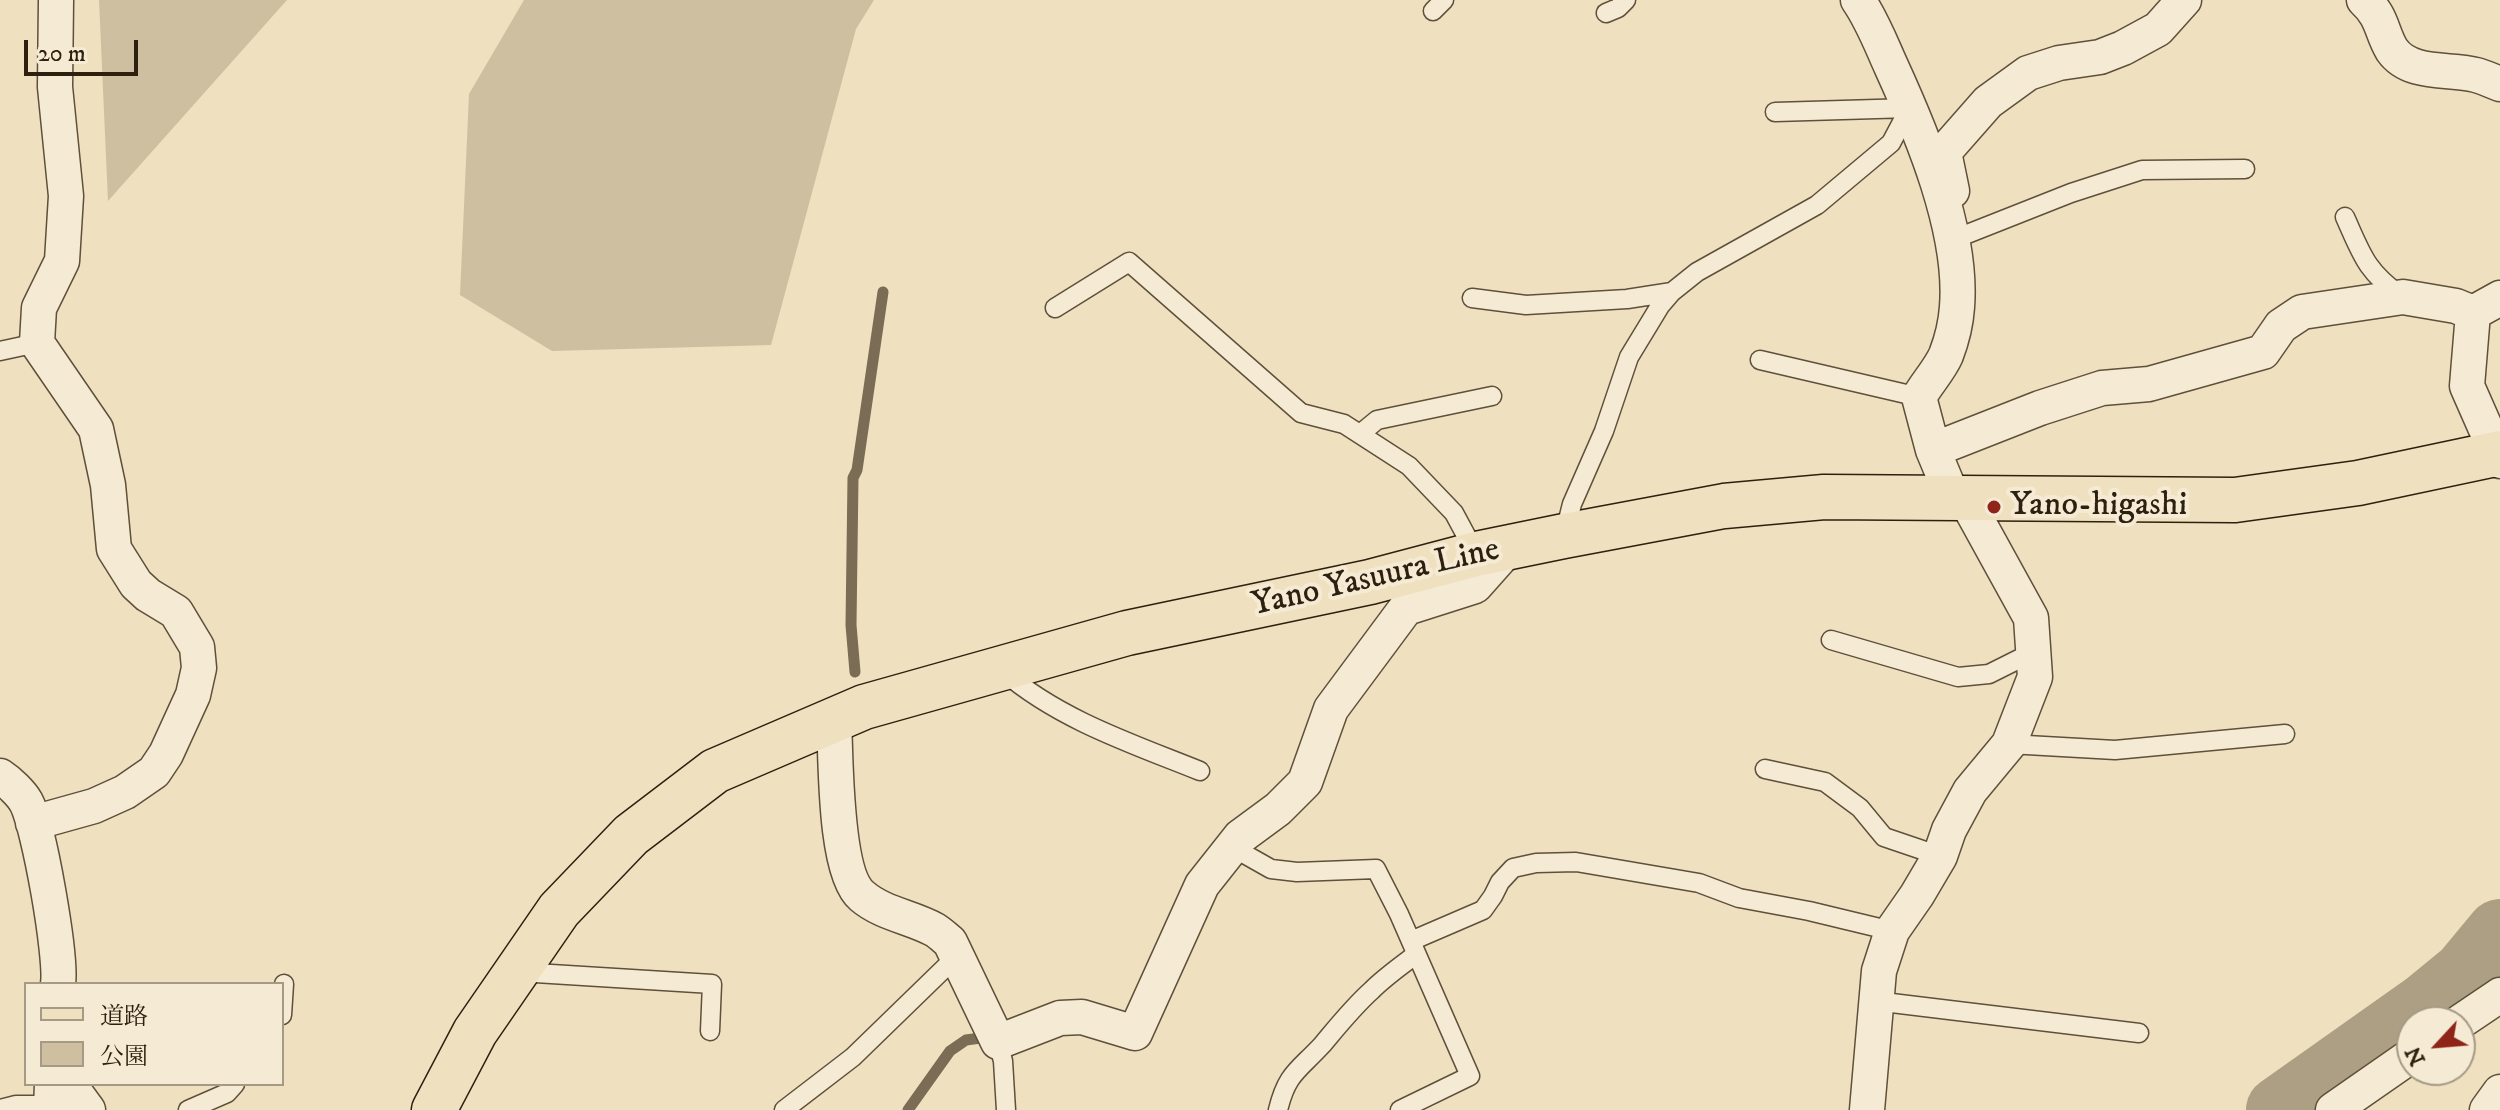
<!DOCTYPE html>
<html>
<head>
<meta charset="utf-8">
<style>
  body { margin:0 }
  #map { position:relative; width:2500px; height:1110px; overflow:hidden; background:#efe0bf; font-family:"IM FELL DW Pica","Noto Serif JP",serif }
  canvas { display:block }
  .legend { position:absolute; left:24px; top:982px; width:260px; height:104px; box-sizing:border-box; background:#f5ebd5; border:2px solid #a59a86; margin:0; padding:10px 14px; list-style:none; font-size:24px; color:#2d200f }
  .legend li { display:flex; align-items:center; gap:16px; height:40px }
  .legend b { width:40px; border:2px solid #a59a86 }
  .north { position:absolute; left:2396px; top:1006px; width:80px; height:80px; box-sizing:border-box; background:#f5ebd5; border:2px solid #a59a86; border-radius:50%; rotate:244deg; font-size:22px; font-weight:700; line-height:32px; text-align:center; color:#2d200f }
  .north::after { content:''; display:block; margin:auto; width:28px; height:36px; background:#8f2418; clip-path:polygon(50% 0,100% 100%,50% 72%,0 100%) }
  .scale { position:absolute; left:24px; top:40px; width:114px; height:36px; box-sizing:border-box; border:4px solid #2d200f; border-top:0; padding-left:10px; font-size:24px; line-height:28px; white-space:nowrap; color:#2d200f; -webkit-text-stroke:6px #f5ebd5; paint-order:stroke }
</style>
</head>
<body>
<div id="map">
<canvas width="2500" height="1110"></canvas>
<ul class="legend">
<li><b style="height:10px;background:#efe0bf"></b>道路</li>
<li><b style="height:22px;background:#cebfa1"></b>公園</li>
</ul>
<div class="north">N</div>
<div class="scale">20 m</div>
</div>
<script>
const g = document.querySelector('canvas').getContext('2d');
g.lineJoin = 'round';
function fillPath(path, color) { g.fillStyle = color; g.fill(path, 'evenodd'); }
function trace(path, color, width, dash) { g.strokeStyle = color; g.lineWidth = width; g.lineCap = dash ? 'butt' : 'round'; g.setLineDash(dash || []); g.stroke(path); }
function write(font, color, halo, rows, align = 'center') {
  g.font = font + ' "IM FELL DW Pica",serif'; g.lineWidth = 8; g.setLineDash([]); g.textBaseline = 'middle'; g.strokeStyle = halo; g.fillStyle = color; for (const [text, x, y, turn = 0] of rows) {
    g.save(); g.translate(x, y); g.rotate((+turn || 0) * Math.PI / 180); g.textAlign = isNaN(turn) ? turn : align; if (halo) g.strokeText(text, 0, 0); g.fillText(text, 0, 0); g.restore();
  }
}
const green = new Path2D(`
  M 99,0 L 287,0 L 108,201 Z
  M 524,0 L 874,0 L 856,29 L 771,345 L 552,351 L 460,295 L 469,94 Z`);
const stream = new Path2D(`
  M 855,672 L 851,625 L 853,478 L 857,470 L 883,292
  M 908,1110 L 950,1051 L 966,1040 L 988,1037`);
const river = new Path2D(`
  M 2280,1110 L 2427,1006 L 2466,974 L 2500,933`);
const lane = new Path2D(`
  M 1433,11 L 1444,0
  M 1606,13 L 1618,8 L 1626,0
  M 1775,112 L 1910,108
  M 2345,217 C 2362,255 2366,271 2401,296
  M 1952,240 L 2071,193 L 2142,170 L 2245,169
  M 1472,298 L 1526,305 L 1627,299 L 1672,292
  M 1055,308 L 1129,262 L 1301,413 L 1344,424 L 1409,466 L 1454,513 L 1476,554
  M 0,351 L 37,343
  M 1760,360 L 1919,397
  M 1360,434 L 1377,420 L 1492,396
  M 1564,536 L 1572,504 L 1604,431 L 1629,357 L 1660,306 L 1672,292 L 1697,272 L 1817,205 L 1891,143 L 1909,109
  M 1831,640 L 1958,677 L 1989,674 L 2033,652
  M 1004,672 C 1060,720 1133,744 1200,771
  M 2009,744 L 2115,750 L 2285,734
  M 1765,769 L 1825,782 L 1860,808 L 1884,837 L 1940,856
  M 1232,847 L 1271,869 L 1297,872 L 1376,869 L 1399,914 L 1470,1076 L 1400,1110
  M 1411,941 L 1483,910 L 1493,896 L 1500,882 L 1513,868 L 1536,863 L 1576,862 L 1699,883 L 1739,898 L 1809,911 L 1892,931
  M 519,972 L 712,984 L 710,1031
  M 1875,1001 L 2139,1033
  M 282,1015 L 284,984
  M 998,1042 L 1003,1061 L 1006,1110
  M 0,1109 L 16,1105 L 51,1105
  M 188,1110 L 227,1093 L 235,1084
  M 784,1110 L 853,1057 L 958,955
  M 1278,1110 C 1287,1073 1298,1071 1322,1045 C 1338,1026 1353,1007 1372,990 C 1385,977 1401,966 1415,955`);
const street = new Path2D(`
  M 1858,0 C 1872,20 1881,44 1891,66 C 1922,134 1963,231 1957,307 C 1956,322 1951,342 1946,355 C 1940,369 1927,383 1919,397 L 1933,450 L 1953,498
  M 2364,0 C 2383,17 2381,32 2392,50 C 2410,76 2450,68 2476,75 C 2484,77 2492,81 2500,84
  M 1952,191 L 1944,152 L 1988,102 L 2028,73 L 2059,63 L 2100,57 L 2123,48 L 2158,29 L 2184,0
  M 2473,313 L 2467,386 L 2500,461
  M 1933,450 L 2040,408 L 2102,388 L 2149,384 L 2263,352 L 2281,326 L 2302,312 L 2403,297 L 2456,306 L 2473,313 L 2500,298
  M 834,720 C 836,757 834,873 862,896 C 883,914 912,917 935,930 C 940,933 945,938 950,942 L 998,1042 L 1060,1018 L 1082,1017 L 1135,1033 L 1202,885 L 1240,837 L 1278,809 L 1305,782 L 1331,709 L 1406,608 L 1475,586 L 1507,550
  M 0,776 C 9,782 21,793 26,802 C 39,826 62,957 58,984
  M 33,823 L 94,806 L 125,792 L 154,772 L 166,754 L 193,695 L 199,668 L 197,647 L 176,612 L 148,595 L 136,584 L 114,549 L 108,485 L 96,429 L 37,343 L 39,308 L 62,261 L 66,196 L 55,87 L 56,0
  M 2460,1022 L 2500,995
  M 69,1084 L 88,1110
  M 51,1110 L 52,1084
  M 1867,1110 L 1879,971 L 1892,931 L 1917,895 L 1940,856 L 1949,830 L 1970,791 L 2009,744 L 2035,677 L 2031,618 L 1966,500
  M 2333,1110 L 2412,1055
  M 2487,1110 L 2500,1092`);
const primary = new Path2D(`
  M 434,1110 L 475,1032 L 559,910 L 631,835 L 715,771 L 864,707 L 1127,633 L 1370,582 L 1476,554 L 1564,536 L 1724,506 L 1824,497 L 2235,500 L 2358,483 L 2500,453`);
const markers = [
  [1994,507,8,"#8f2418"]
];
const poiNames = [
  ["Yano-higashi",2010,507]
];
const streetNames = [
  ["Yano Yasuura Line",1376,579,-13]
];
fillPath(green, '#cebfa1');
trace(stream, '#7a6c55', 11);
trace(river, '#ad9f83', 68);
trace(lane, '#5e503b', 21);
trace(street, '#5e503b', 37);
trace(primary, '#2d200f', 47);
trace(lane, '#f5ebd5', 18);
trace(street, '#f5ebd5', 34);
trace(primary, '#efe0bf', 44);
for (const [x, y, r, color] of markers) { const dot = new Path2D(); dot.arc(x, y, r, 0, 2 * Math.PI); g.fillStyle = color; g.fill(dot); trace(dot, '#f5ebd5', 3); }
write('34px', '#2d200f', '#f5ebd5', poiNames, 'left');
write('34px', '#2d200f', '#f5ebd5', streetNames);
</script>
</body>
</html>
